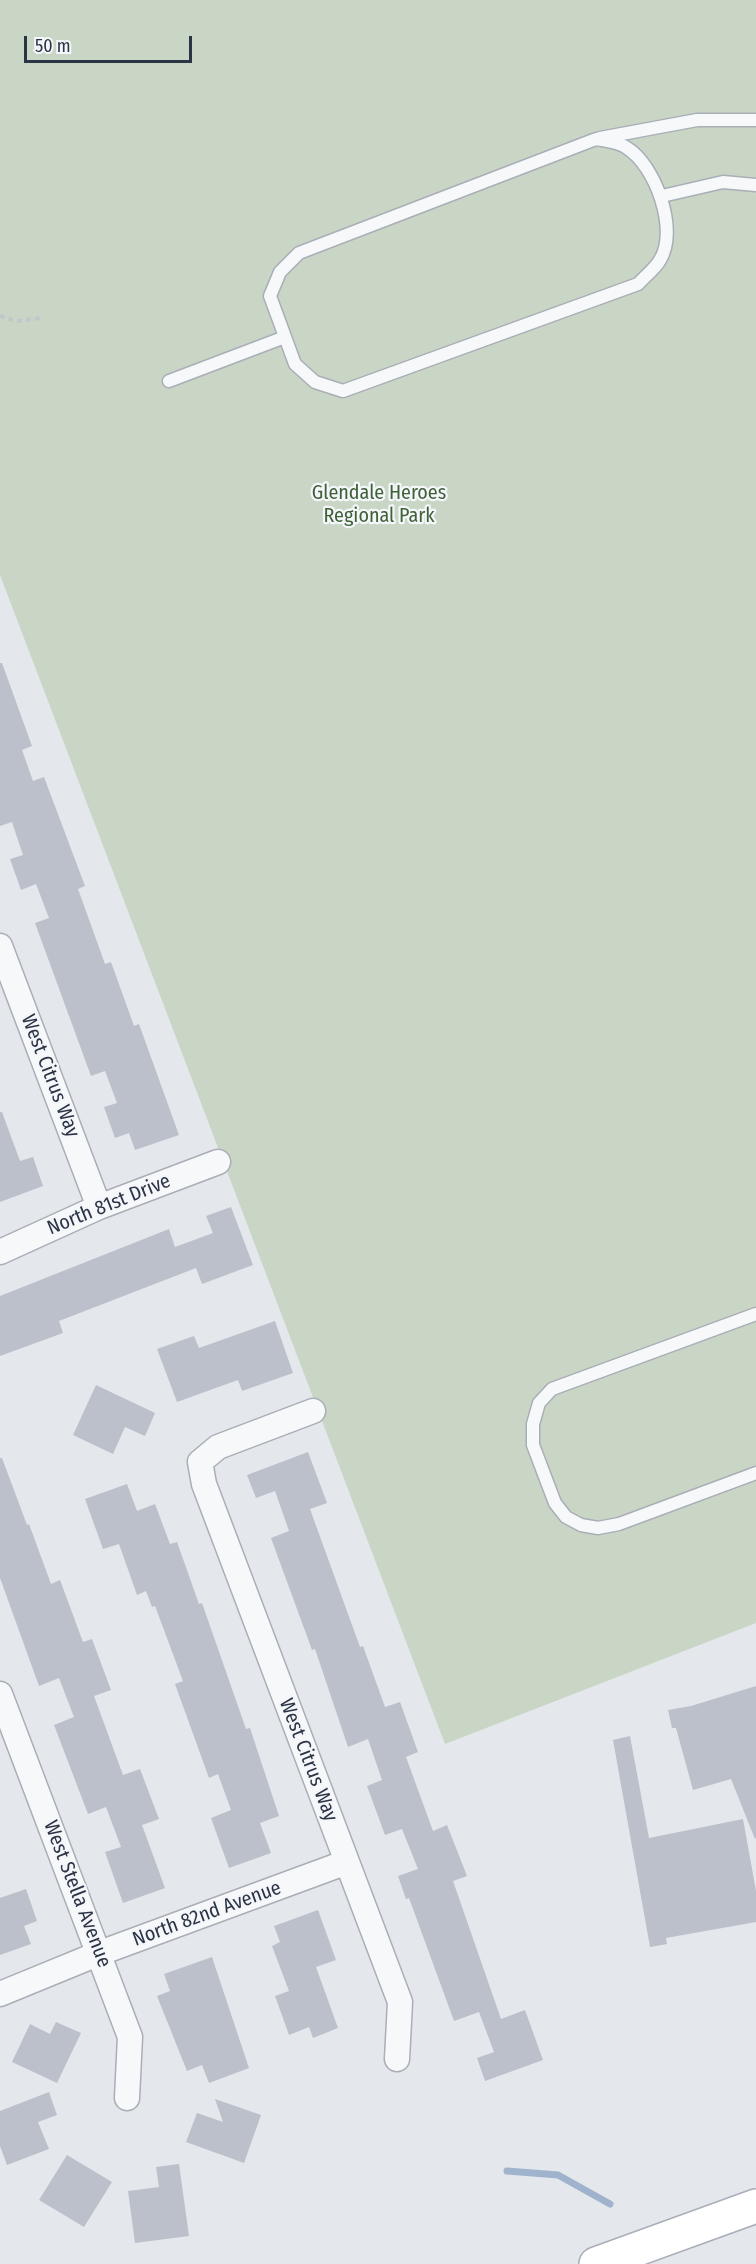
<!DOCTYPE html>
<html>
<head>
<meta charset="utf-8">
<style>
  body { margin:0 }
  #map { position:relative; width:756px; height:2264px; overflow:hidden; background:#e4e7ec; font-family:"Fira Sans Condensed",sans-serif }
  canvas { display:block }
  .scale { position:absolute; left:24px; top:36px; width:168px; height:27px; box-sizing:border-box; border:3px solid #2b3445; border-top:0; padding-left:8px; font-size:18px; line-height:21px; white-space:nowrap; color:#2b3445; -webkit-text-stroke:4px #f4f6f9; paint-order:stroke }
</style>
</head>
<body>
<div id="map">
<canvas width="756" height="2264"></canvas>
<div class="scale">50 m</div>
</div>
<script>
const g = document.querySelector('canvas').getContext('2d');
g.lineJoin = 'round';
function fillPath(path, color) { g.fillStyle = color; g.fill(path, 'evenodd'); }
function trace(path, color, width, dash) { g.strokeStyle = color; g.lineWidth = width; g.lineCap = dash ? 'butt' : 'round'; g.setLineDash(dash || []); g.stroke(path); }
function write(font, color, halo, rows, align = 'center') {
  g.font = font + ' "Fira Sans Condensed",sans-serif'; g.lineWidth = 4.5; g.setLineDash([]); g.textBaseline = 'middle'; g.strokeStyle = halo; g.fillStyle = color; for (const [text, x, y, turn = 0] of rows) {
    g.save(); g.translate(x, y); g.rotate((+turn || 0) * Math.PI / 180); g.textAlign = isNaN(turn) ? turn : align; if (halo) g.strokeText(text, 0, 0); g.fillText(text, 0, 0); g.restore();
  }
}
const green = new Path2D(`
  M 0,0 L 756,0 L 756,1623 L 445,1744 L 0,575 Z`);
const stream = new Path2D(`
  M 507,2171 L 558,2175 L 610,2204`);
const building = new Path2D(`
  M 0,663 L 2,663 L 32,746 L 22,750 L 33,781 L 44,777 L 85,886 L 78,889 L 105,964 L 111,962 L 134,1026 L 139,1024 L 179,1135 L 135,1150 L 129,1133 L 115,1138 L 104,1107 L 117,1103 L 105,1071 L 91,1076 L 35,923 L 49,918 L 36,884 L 21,890 L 10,859 L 23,855 L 12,822 L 0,826 Z
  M 0,1112 L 2,1112 L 20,1161 L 33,1157 L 43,1186 L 0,1202 Z
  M 231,1207 L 253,1265 L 202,1284 L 196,1268 L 59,1321 L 63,1333 L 0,1356 L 0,1296 L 169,1229 L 175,1247 L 213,1233 L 206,1216 Z
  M 275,1321 L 293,1373 L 242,1391 L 238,1380 L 177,1402 L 157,1349 L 194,1336 L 199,1348 Z
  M 96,1385 L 155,1413 L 145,1436 L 125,1427 L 113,1454 L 73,1435 Z
  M 308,1452 L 327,1503 L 310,1509 L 360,1647 L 363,1646 L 385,1707 L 400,1702 L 418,1752 L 406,1757 L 433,1831 L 447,1825 L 467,1876 L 453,1881 L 501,2019 L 525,2010 L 543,2060 L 485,2081 L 477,2058 L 494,2052 L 479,2012 L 454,2021 L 409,1898 L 406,1899 L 398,1876 L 418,1869 L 402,1829 L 385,1835 L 367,1786 L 382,1780 L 368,1739 L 348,1747 L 315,1649 L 312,1650 L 271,1538 L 289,1531 L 275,1491 L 256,1498 L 247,1475 Z
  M 0,1458 L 2,1458 L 27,1525 L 29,1524 L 51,1584 L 60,1580 L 83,1642 L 92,1639 L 111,1690 L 94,1696 L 123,1775 L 140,1769 L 159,1819 L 142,1825 L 165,1888 L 123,1903 L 105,1852 L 121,1847 L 106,1807 L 88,1814 L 54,1725 L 74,1717 L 59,1678 L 39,1686 L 0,1578 Z
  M 127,1484 L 137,1511 L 155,1504 L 170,1544 L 177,1542 L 199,1604 L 202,1603 L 246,1729 L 250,1728 L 279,1816 L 260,1823 L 271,1853 L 229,1868 L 211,1818 L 231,1810 L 218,1774 L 209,1778 L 175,1684 L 183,1681 L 155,1606 L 152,1607 L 146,1591 L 137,1595 L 119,1544 L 103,1549 L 85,1499 Z
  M 756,1686 L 756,1838 L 755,1839 L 731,1779 L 693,1790 L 676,1728 L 672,1728 L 668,1710 L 691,1706 Z
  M 630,1736 L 649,1838 L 743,1819 L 756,1891 L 756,1922 L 666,1938 L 667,1944 L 650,1947 L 613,1740 Z
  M 26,1889 L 37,1921 L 24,1926 L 31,1944 L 0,1955 L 0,1898 Z
  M 318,1910 L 336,1960 L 316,1967 L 338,2028 L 313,2038 L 309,2027 L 289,2035 L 275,1996 L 289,1991 L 272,1946 L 280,1942 L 274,1926 Z
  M 212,1957 L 249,2068 L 209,2083 L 202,2065 L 187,2071 L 157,1996 L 170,1991 L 164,1974 Z
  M 56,2022 L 81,2033 L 57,2083 L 12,2062 L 30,2024 L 50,2034 Z
  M 49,2092 L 57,2115 L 38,2122 L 49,2149 L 7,2165 L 0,2146 L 0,2111 Z
  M 215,2099 L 261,2115 L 244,2163 L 186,2142 L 197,2113 L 223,2122 Z
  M 67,2155 L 112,2182 L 84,2227 L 39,2200 Z
  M 179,2164 L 189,2236 L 135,2243 L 128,2191 L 159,2187 L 156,2167 Z`);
const path = new Path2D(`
  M 0,316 L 17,321 L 42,318`);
const service = new Path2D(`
  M 600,138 L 697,120 L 756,120
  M 596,139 C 606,141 619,142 627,148 C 655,165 679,230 660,260 C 655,269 645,276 638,284 L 343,391 L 315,382 L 295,364 L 270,296 L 280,272 L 299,253 Z
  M 662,196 L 723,182 L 756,185
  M 169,381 L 285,337
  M 756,1314 L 552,1389 L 539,1403 L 533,1424 L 533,1445 L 555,1503 L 566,1517 L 581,1525 L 598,1528 L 619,1524 L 756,1473`);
const minor = new Path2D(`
  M 0,946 L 99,1207
  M 0,1252 L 99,1207 L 218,1162
  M 313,1411 L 218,1447 L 200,1462 L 204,1484 L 400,2002 L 397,2059
  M 0,1694 L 130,2037 L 127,2098
  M 0,1994 L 100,1953 L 347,1862`);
const secondary = new Path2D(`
  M 596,2264 L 756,2206`);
const parkNames = [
  ["Glendale Heroes",379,493],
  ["Regional Park",379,516]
];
const streetNames = [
  ["West Citrus Way",50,1076,69],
  ["North 81st Drive",109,1205,-22],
  ["West Citrus Way",308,1760,69],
  ["West Stella Avenue",77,1894,69],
  ["North 82nd Avenue",207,1914,-20]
];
fillPath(green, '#c9d6c5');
trace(stream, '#9fb4cc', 7);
fillPath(building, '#bbc0ca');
trace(service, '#a9aeb7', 15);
trace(minor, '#a9aeb7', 27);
trace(secondary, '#a9aeb7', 36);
trace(path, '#c2c5cb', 4, [4.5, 4.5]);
trace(service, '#f7f8fa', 12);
trace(minor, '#f7f8fa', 24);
trace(secondary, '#fff', 33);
write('20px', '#3f6138', '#f4f6f9', parkNames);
write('20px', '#2b3445', '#f4f6f9', streetNames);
</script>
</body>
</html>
